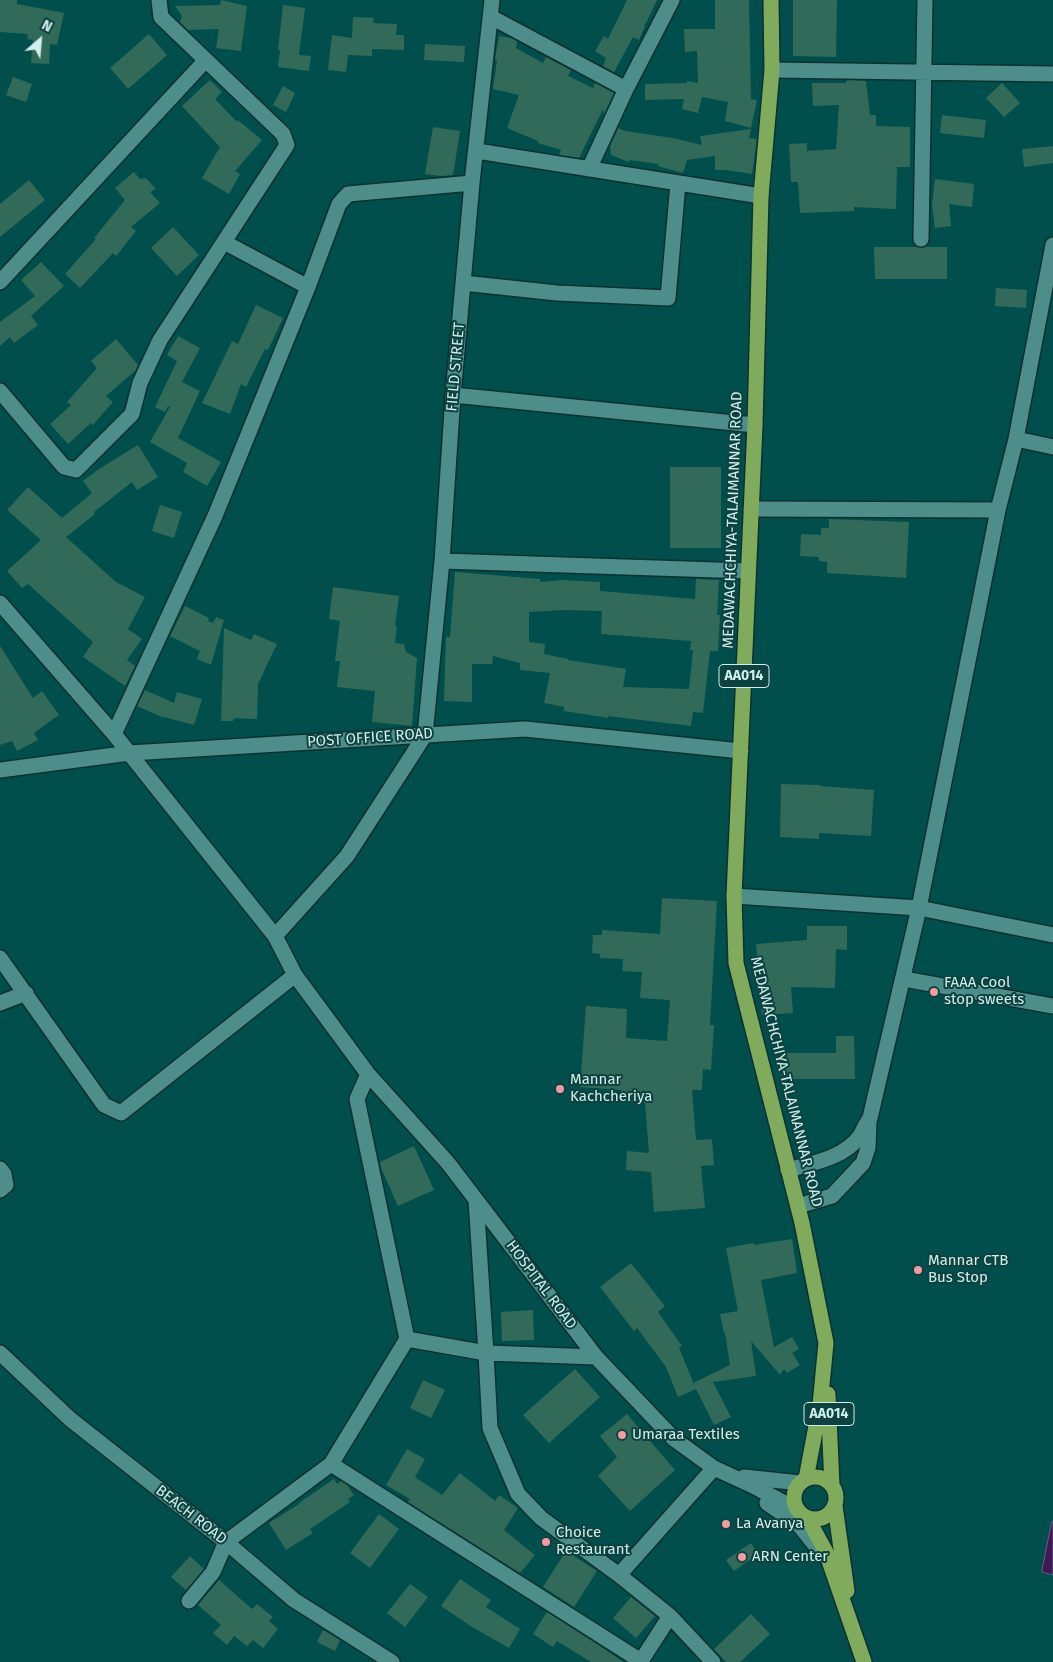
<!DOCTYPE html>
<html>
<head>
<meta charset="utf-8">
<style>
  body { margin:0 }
  #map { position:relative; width:1053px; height:1662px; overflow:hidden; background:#014f4c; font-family:"Fira Sans",sans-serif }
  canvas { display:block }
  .north { position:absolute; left:15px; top:15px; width:50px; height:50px; -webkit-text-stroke:4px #0e4240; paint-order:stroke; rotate:27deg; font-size:14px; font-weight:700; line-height:20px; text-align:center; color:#cfefec }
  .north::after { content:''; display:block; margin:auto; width:18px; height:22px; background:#cfefec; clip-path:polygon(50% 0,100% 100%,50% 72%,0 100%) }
</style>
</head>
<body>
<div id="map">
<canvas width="1053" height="1662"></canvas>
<div class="north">N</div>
</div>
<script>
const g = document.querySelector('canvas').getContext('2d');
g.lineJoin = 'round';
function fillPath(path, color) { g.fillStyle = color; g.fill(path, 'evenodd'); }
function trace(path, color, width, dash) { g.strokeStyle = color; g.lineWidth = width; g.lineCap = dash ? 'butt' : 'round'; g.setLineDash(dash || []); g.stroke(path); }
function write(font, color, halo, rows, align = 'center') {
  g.font = font + ' "Fira Sans",sans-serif'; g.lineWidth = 4; g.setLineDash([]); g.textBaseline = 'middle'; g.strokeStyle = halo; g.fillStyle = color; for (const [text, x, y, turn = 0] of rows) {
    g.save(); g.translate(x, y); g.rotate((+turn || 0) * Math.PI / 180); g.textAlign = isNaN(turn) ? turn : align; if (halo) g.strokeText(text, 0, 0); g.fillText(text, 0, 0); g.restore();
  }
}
const water = new Path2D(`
  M 1052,1522 L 1053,1522 L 1053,1575 L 1042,1572 Z`);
const building = new Path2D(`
  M 0,0 L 17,0 L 17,4 L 64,13 L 57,45 L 50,44 L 49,64 L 31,63 L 33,40 L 27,39 L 28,34 L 0,32 Z
  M 221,0 L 247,6 L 241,51 L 216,48 L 219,29 L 188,30 L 180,22 L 182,16 L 175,6 L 220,5 Z
  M 627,0 L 657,0 L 648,19 L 644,26 L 645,26 L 639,40 L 633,37 L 614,72 L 603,66 L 606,58 L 595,51 L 604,36 L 608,39 Z
  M 715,0 L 749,0 L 751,99 L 757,100 L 751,128 L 725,121 L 728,102 L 702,97 L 698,113 L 682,109 L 684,99 L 645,100 L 645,84 L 687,83 L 687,81 L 698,83 L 697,51 L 685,52 L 684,29 L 715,29 Z
  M 793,0 L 837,0 L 836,57 L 793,56 Z
  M 283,5 L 305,8 L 299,55 L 311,56 L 309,71 L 278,67 L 280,50 L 278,50 Z
  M 353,17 L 374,18 L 373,23 L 397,24 L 396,35 L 404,35 L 404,50 L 372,49 L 372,56 L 348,55 L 346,72 L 328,70 L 332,35 L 352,38 Z
  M 149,34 L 167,55 L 128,89 L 110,68 Z
  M 499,36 L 511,38 L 517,41 L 516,48 L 543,63 L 546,57 L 571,70 L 568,76 L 593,88 L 595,83 L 614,93 L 604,114 L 603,109 L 579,158 L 559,155 L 561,150 L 538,143 L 538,141 L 507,128 L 519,95 L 493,89 L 497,60 L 495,59 Z
  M 425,44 L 465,46 L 464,62 L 424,60 Z
  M 13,77 L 32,84 L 26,102 L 6,95 Z
  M 210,80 L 222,92 L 215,99 L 237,122 L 238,120 L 262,140 L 235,171 L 240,174 L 229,194 L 202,178 L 220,147 L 182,106 Z
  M 849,80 L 866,81 L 870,115 L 876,115 L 876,126 L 910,127 L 910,167 L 897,167 L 896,209 L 854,207 L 854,211 L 800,213 L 798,182 L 791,182 L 789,144 L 807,143 L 807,151 L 836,149 L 839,105 L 813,106 L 812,83 L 846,83 L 846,81 Z
  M 1002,83 L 1020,103 L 1004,117 L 986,98 Z
  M 283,86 L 295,93 L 286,112 L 273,105 Z
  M 942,115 L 986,120 L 984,138 L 940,133 Z
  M 433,127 L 460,131 L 453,175 L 440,176 L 425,174 Z
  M 618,128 L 625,131 L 673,138 L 702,145 L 700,136 L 751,129 L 749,138 L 757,139 L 752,174 L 726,170 L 715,170 L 715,156 L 687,160 L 683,173 L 658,166 L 658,164 L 630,160 L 629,162 L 611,155 L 610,147 Z
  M 1053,146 L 1053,163 L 1024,167 L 1022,149 Z
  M 134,172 L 140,179 L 146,178 L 156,189 L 150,192 L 160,203 L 131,227 L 136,231 L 116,256 L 113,253 L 80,288 L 65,274 L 96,239 L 94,238 L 125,200 L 115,188 Z
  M 935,179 L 974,184 L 972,207 L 949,204 L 951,226 L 935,228 L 932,205 Z
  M 29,180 L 45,200 L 0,237 L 0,204 Z
  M 173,227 L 199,255 L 177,276 L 151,248 Z
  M 874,247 L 947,247 L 947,279 L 875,279 Z
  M 41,262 L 64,286 L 31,316 L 38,325 L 14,343 L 10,337 L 0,346 L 0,322 L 35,296 L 21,280 Z
  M 996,288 L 1027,290 L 1026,308 L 995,306 Z
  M 256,305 L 283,318 L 268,350 L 265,349 L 246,387 L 241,384 L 230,414 L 202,403 L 232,341 L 238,344 Z
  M 178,336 L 200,348 L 182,382 L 200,391 L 178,438 L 221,462 L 207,486 L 183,472 L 187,463 L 150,442 L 170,407 L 168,406 L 165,412 L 155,407 L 177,361 L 167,355 Z
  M 116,339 L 138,365 L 135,371 L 106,396 L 113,402 L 93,425 L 91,423 L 68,444 L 50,424 L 71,405 L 67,402 L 97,368 L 91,361 Z
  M 138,445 L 158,477 L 137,490 L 132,482 L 94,512 L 95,514 L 66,537 L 116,582 L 145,597 L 128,629 L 142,639 L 127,660 L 135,666 L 125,686 L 83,657 L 93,642 L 28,584 L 22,588 L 7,571 L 41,540 L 7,510 L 28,487 L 62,518 L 92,493 L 83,481 L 99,469 Z
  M 670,467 L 721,467 L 721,548 L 670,548 Z
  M 160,505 L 182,512 L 174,538 L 152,531 Z
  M 829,519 L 909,522 L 906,578 L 827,573 L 827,562 L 819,561 L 819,557 L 800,556 L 801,534 L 821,535 L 821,528 L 829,528 Z
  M 455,572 L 540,579 L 540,582 L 561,580 L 600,582 L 600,591 L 695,599 L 696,579 L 719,580 L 717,615 L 720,615 L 718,651 L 710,651 L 703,713 L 693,712 L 691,726 L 608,716 L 608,718 L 564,711 L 564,707 L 544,703 L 550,673 L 520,670 L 520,663 L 493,656 L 492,664 L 472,664 L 472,702 L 444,701 L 446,637 L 450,637 ZM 563,610 L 602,611 L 601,634 L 691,641 L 690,650 L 693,650 L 689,689 L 623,687 L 626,669 L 568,660 L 568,659 L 544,654 L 545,644 L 529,642 L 529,612 Z
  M 333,587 L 399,596 L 395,626 L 397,626 L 395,643 L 404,644 L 406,652 L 417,658 L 412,726 L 372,722 L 375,691 L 337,687 L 340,661 L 335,661 L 340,621 L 329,619 Z
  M 185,606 L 209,618 L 208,621 L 213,623 L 216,617 L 224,620 L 211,665 L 197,659 L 200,651 L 170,636 Z
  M 224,628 L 251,640 L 254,634 L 277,644 L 258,684 L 257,719 L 234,718 L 233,721 L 221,721 Z
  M 0,646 L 33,698 L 42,691 L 59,715 L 34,733 L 38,740 L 17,751 L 12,741 L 0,745 Z
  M 145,690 L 174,703 L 177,692 L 202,699 L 194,725 L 164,717 L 164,718 L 137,706 Z
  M 781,784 L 820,785 L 820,786 L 874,790 L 871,836 L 819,833 L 819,839 L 780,837 Z
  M 662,898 L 717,901 L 710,1025 L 714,1025 L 711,1070 L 703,1069 L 702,1090 L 692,1090 L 696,1140 L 712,1139 L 714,1165 L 701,1166 L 705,1208 L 654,1212 L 651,1172 L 626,1170 L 627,1151 L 649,1153 L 645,1103 L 620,1101 L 621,1090 L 580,1087 L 586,1006 L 627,1009 L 626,1038 L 667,1041 L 670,1000 L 640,998 L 642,972 L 622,971 L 623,959 L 600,958 L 600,954 L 592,953 L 593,935 L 602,935 L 602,930 L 660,934 Z
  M 807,926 L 847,926 L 847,950 L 836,949 L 835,988 L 791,987 L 793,1013 L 762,1015 L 756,944 L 807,940 Z
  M 836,1036 L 854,1036 L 855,1079 L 784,1079 L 784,1053 L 836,1053 Z
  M 414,1146 L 434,1190 L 398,1206 L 381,1168 L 380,1162 Z
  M 792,1239 L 797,1273 L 761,1280 L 774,1347 L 792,1337 L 799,1349 L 792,1353 L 800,1365 L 787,1373 L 784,1369 L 780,1375 L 751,1341 L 756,1376 L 713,1382 L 731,1417 L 714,1425 L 693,1383 L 730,1365 L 725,1333 L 724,1333 L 720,1314 L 738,1311 L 726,1248 L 754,1243 L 754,1245 Z
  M 631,1263 L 665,1306 L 658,1312 L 682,1346 L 679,1348 L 696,1389 L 678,1397 L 666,1367 L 637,1328 L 634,1331 L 600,1287 Z
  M 533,1310 L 534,1340 L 502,1341 L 501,1312 Z
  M 575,1369 L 600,1397 L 549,1443 L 523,1415 Z
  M 423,1380 L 445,1390 L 431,1418 L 410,1408 Z
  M 627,1414 L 675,1470 L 630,1511 L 598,1476 L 617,1457 L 600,1436 Z
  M 407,1449 L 425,1459 L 415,1477 L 442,1495 L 460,1473 L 495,1501 L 499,1495 L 518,1508 L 504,1530 L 535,1555 L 520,1573 L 408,1502 L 410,1499 L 386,1485 Z
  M 334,1479 L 337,1484 L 341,1481 L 347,1485 L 354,1495 L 348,1499 L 350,1502 L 310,1529 L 313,1533 L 286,1550 L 269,1523 L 299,1504 L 299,1503 Z
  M 379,1514 L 399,1529 L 370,1568 L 350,1553 Z
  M 751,1543 L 758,1554 L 734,1571 L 726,1560 Z
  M 566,1551 L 597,1571 L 574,1607 L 543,1587 Z
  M 190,1556 L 204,1569 L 186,1590 L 171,1577 Z
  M 460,1579 L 491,1600 L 486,1607 L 520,1629 L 509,1648 L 472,1627 L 441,1606 Z
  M 219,1580 L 252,1609 L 257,1604 L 273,1617 L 269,1621 L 278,1629 L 263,1648 L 253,1640 L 247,1646 L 234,1636 L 227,1645 L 213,1633 L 221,1625 L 198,1605 Z
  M 410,1584 L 428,1597 L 405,1627 L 387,1613 Z
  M 631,1597 L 655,1616 L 636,1638 L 613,1618 Z
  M 547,1612 L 606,1650 L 623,1662 L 591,1662 L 557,1641 L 553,1647 L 533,1634 Z
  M 751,1614 L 770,1634 L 740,1662 L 726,1662 L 714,1649 Z
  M 323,1630 L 340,1640 L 335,1651 L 317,1642 Z`);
const minor = new Path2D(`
  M 491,17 L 626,89
  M 772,70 L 1053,74
  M 477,151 L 761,196
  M 589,169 L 626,89 L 672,0
  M 921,239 L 925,0
  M 224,242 L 308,287
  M 0,282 L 205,61
  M 463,283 L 557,293 L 668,298 L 678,183
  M 0,391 L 64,467 L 76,470 L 132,414 L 140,383 L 160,340 L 287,145 L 283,134 L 161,17 L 159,0
  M 453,395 L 755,425
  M 1016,439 L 1053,447
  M 751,509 L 998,510
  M 442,561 L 747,571
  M 0,603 L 114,734 L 275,936 L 295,975 L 368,1074 L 448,1163 L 596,1357 L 674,1439 L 714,1468 L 753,1486 L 796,1509
  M 114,734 L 215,516 L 308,287 L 339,204 L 348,194 L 472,183
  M 0,770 L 130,753 L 525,729 L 741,751
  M 734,896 L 919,908 L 1053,935
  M 275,936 L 347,856 L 425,735 L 442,561 L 453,395 L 472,183 L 492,0
  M 0,958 L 104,1105 L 121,1113 L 295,975
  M 904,979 L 1053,1006
  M 0,1003 L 26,993
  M 368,1074 L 357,1099 L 407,1339
  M 0,1169 L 4,1174 L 6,1185 L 0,1190
  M 788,1170 C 813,1163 844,1158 860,1136 C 863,1130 866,1124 870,1118 L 919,908 L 998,510 L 1016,439 L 1053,245
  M 798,1206 L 832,1196 L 863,1163 L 868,1148 L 869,1122
  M 0,1353 L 70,1419 L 226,1542 L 294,1600 L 392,1662
  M 596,1357 L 486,1353 L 490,1428 L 518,1494 L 541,1518 L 619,1575 L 670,1616
  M 331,1464 L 407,1339 L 486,1353 L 476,1200
  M 744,1477 L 800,1483
  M 767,1503 L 799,1525 L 823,1555
  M 619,1575 L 714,1468
  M 189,1601 L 213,1572 L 226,1542 L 331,1464 L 641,1661
  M 642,1662 L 641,1661 L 670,1616 L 713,1662`);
const highway = new Path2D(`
  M 771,0 L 772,70 L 761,196 L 755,425 L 734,896 L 736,963 L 802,1223 L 826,1343 L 820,1405 L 806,1479
  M 828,1394 L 832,1486
  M794 1498a21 21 0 1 1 42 0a21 21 0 1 1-42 0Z
  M 835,1506 L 847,1591
  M 808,1519 L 826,1552 L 864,1662`);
const markers = [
  [934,992,5,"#f49aa5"],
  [560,1089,5,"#f49aa5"],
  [918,1270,5,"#f49aa5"],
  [622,1435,5,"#f49aa5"],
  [726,1524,5,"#f49aa5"],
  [546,1542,5,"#f49aa5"],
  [742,1557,5,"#f49aa5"]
];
const shields = [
  [744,676,50],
  [829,1414,50]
];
const shieldNames = [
  ["AA014",744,676],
  ["AA014",829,1414]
];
const streetNames = [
  ["FIELD STREET",456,367,-85],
  ["MEDAWACHCHIYA-TALAIMANNAR ROAD",733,520,-88],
  ["POST OFFICE ROAD",370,738,-4],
  ["MEDAWACHCHIYA-TALAIMANNAR ROAD",786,1082,76],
  ["HOSPITAL ROAD",541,1285,53],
  ["BEACH ROAD",191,1515,38]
];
const poiNames = [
  ["FAAA Cool",944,983],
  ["stop sweets",944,1000],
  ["Mannar",570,1080],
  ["Kachcheriya",570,1097],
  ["Mannar CTB",928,1261],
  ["Bus Stop",928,1278],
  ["Umaraa Textiles",632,1435],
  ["La Avanya",736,1524],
  ["Choice",556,1533],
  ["Restaurant",556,1550],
  ["ARN Center",752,1557]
];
fillPath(water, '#3e1952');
trace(water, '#6a5980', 1);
fillPath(building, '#326a59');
trace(minor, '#0e302f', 18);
trace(highway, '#0e302f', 18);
trace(minor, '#4d8d8a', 15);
trace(highway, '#81ab5c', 15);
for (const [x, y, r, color] of markers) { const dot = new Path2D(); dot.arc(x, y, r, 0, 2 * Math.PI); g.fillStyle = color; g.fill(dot); trace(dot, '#0e4240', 2); }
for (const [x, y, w] of shields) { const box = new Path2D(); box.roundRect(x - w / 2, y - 11.5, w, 23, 4); g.fillStyle = '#0e4240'; g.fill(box); trace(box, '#cfefec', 1); }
write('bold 14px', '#cfefec', null, shieldNames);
write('15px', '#cfefec', '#0e4240', streetNames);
write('15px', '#cfefec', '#0e4240', poiNames, 'left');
</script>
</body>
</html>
